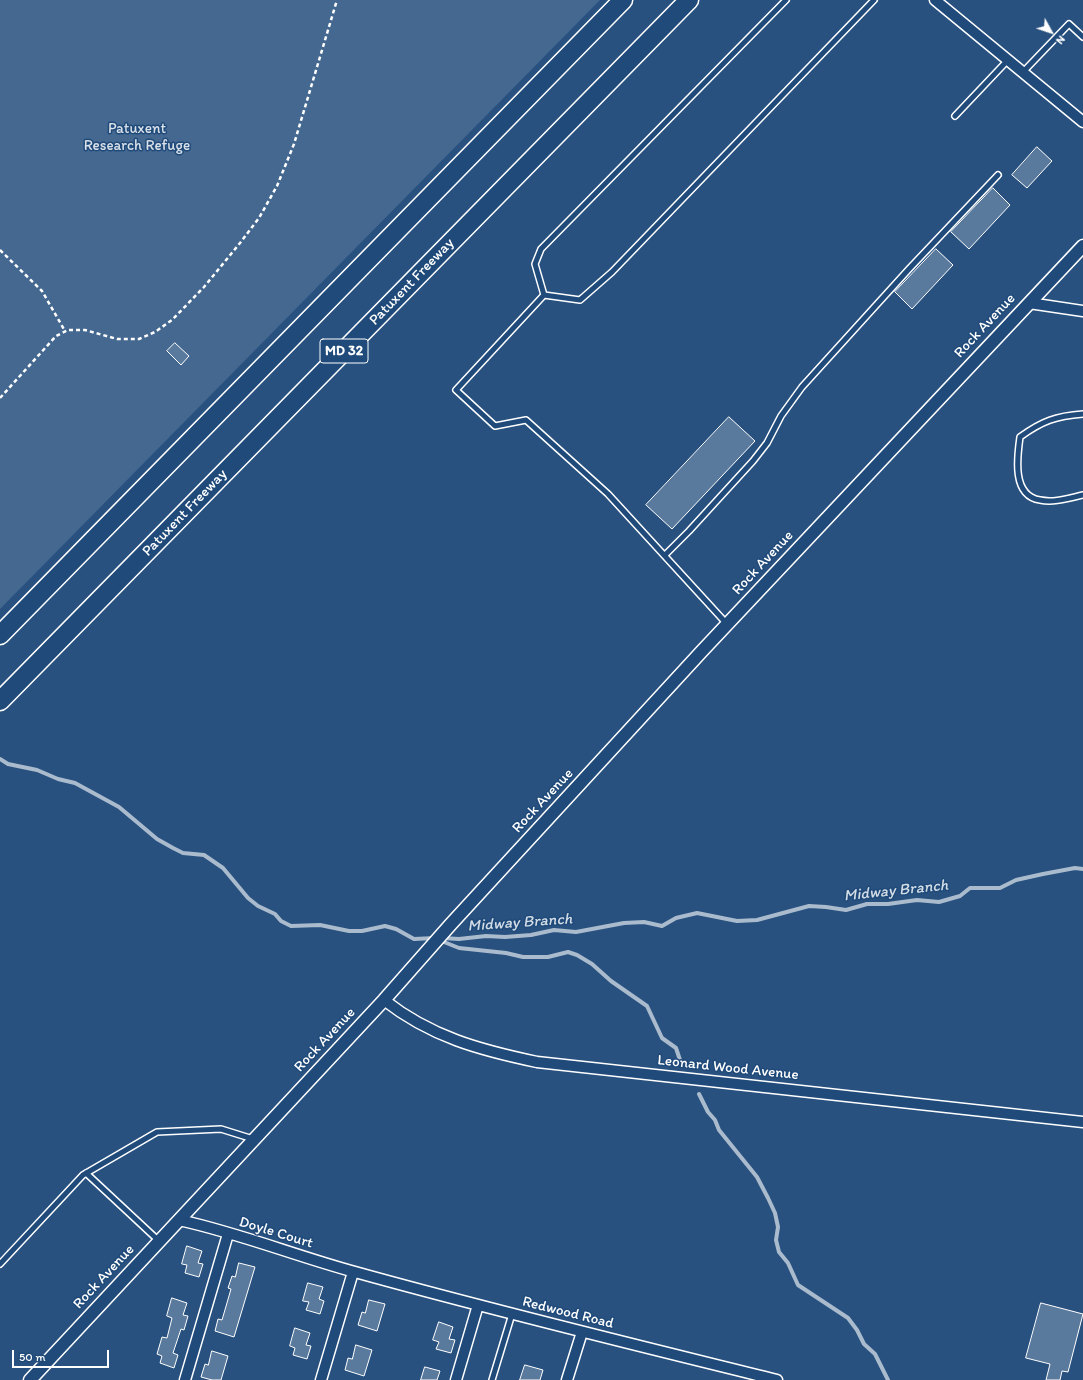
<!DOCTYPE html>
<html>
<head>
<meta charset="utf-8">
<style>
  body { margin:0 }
  #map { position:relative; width:1083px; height:1380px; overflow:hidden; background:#28517f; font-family:Itim,sans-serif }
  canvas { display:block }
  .north { position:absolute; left:1031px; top:12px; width:40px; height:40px; -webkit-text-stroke:3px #1f4a7a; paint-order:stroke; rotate:130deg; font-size:11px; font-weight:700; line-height:16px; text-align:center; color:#fff }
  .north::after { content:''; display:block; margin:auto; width:14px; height:18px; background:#fff; clip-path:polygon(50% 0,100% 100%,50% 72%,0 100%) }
  .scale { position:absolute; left:12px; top:1350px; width:97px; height:18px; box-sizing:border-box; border:2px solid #fff; border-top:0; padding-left:5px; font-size:12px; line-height:14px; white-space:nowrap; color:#fff; -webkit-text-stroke:3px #1f4a7a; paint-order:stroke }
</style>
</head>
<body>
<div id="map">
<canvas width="1083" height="1380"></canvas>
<div class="north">N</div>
<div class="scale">50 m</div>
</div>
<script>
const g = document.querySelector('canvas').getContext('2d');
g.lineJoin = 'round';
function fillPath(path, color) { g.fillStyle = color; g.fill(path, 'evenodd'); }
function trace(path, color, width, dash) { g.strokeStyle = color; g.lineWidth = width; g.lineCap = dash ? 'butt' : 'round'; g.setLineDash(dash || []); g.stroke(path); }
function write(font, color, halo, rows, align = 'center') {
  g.font = font + ' Itim,sans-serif'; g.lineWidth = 3; g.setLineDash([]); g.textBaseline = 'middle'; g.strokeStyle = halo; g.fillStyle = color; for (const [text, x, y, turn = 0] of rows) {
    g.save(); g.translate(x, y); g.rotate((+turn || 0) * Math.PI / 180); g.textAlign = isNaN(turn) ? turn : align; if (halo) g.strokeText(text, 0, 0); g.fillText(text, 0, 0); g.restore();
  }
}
const green = new Path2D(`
  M 0,0 L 600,0 L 0,609 Z`);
const stream = new Path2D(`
  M 0,759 L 8,764 L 37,770 L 58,779 L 75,783 L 119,807 L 157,839 L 173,848 L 183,853 L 204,855 L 223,868 L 248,898 L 258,906 L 275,914 L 281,921 L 291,926 L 320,925 L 349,931 L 362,931 L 385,926 L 396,929 L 414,939 L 435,938
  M 442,938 L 459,939 L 486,936 L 505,937 L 531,935 L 554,930 L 576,932 L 624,923 L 644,922 L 662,926 L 676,918 L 697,913 L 737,921 L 757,920 L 809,906 L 826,907 L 846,910 L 867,904 L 888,904 L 917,900 L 939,902 L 960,896 L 970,888 L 1000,888 L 1016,880 L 1043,874 L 1075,868 L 1083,869
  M 439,940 L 459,948 L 506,953 L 523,957 L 548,957 L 568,952 L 577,955 L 592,964 L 611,981 L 647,1006 L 662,1038 L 676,1048 L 681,1063
  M 699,1094 L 708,1112 L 715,1120 L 719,1130 L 757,1177 L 768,1198 L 775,1213 L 778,1227 L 776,1240 L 779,1252 L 788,1263 L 798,1285 L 848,1318 L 857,1330 L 864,1344 L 875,1354 L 888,1380`);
const building = new Path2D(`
  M 1037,147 L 1052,161 L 1027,188 L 1012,175 Z
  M 993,188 L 1010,205 L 969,249 L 951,232 Z
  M 936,249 L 953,265 L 912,309 L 895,292 Z
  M 175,343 L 189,356 L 181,365 L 167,351 Z
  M 729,417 L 755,441 L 672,529 L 646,505 Z
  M 187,1246 L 202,1251 L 198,1263 L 203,1264 L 199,1277 L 185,1273 L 187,1265 L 182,1264 Z
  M 239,1263 L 255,1267 L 234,1337 L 215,1331 L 218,1319 L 222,1320 L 231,1289 L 228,1288 L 232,1276 L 235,1277 Z
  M 308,1283 L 323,1287 L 319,1299 L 324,1301 L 320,1314 L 306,1310 L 309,1302 L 303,1301 Z
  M 172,1298 L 187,1303 L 183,1315 L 188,1316 L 184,1330 L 181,1329 L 173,1353 L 178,1355 L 174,1368 L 160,1363 L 162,1356 L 157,1354 L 162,1337 L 167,1338 L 172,1318 L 167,1316 Z
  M 369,1300 L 385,1304 L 377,1331 L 358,1325 L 362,1312 L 365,1313 Z
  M 1041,1303 L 1083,1314 L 1068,1372 L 1062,1371 L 1060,1380 L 1046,1380 L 1050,1364 L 1026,1358 Z
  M 439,1322 L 453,1327 L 449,1339 L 455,1340 L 451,1353 L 436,1349 L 439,1342 L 433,1340 Z
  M 295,1328 L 310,1333 L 306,1345 L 311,1346 L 307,1359 L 293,1355 L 295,1348 L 290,1346 Z
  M 356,1345 L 372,1350 L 364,1376 L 345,1370 L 348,1358 L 352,1359 Z
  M 212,1351 L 228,1356 L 221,1380 L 212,1380 L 201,1377 L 205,1364 L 208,1365 Z
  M 525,1365 L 543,1370 L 540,1380 L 520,1380 Z
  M 425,1367 L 440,1371 L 437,1380 L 421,1380 Z`);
const path = new Path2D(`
  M 0,250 L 42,291 L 65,331
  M 0,398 L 56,336 L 68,330 L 85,330 L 117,339 L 139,339 L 155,332 L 172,320 L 204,287 L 240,243 L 259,218 L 277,186 L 294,144 L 337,0`);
const service = new Path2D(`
  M 1023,72 L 1069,24 L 1083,37
  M 955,116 L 1008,60
  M 544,295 L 456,390 L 495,426 L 526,420 L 608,494 L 727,624
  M 544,295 L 580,300 L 612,272 L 874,0
  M 544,295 L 535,264 L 541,249 L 786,0
  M 1083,414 C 1056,416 1042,421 1020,437 C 1017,458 1012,496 1040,500 C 1054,503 1069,498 1083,495
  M 665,555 L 689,531 L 753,461 L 767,443 L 781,416 L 802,387 L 909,269 L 998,175
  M 86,1173 L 159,1241
  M 0,1264 L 83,1175 L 157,1132 L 221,1129 L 253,1139
  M 492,1380 L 512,1314`);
const minor = new Path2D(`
  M 935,0 L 1083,122
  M 1029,303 L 1083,311
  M 384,1000 C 431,1037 480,1050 537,1062 L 1083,1122
  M 179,1220 C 239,1233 296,1256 355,1272 C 495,1311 636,1345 777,1380
  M 185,1380 L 228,1234
  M 321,1380 L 353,1272
  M 456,1380 L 478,1305
  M 567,1380 L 582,1332`);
const tertiary = new Path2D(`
  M 30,1380 L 384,1000 L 451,924 L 702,651 L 1083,246`);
const motorway = new Path2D(`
  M 0,635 L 623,0
  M 0,701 L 689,0`);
const shields = [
  [344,351,48]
];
const shieldNames = [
  ["MD 32",344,351]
];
const parkNames = [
  ["Patuxent",137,129],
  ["Research Refuge",137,146]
];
const streetNames = [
  ["Patuxent Freeway",412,282,-46],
  ["Rock Avenue",985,326,-47],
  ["Patuxent Freeway",185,513,-46],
  ["Rock Avenue",763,563,-47],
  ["Rock Avenue",543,801,-47],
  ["Rock Avenue",325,1040,-47],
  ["Leonard Wood Avenue",728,1068,6],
  ["Doyle Court",276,1233,17],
  ["Rock Avenue",104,1277,-47],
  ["Redwood Road",568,1313,14]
];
const waterNames = [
  ["Midway Branch",896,891,-6],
  ["Midway Branch",520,923,-4]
];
fillPath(green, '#446890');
trace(stream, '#aabbcd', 4);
fillPath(building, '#5a7a9d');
trace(building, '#fff', 1);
trace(service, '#fff', 8);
trace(minor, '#fff', 13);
trace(tertiary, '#fff', 15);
trace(motorway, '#fff', 21);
trace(path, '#fff', 2.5, [4, 3]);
trace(service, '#1f4a7a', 5);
trace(minor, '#1f4a7a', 10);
trace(tertiary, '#1f4a7a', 12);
trace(motorway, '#1f4a7a', 18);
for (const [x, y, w] of shields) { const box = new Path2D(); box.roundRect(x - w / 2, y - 12, w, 24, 3); g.fillStyle = '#1f4a7a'; g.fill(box); trace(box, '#fff', 1); }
write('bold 14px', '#fff', null, shieldNames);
write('15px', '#dae1e9', '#1f4a7a', parkNames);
write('15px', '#fff', '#1f4a7a', streetNames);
write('italic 16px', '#d4dde6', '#1f4a7a', waterNames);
</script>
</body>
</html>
